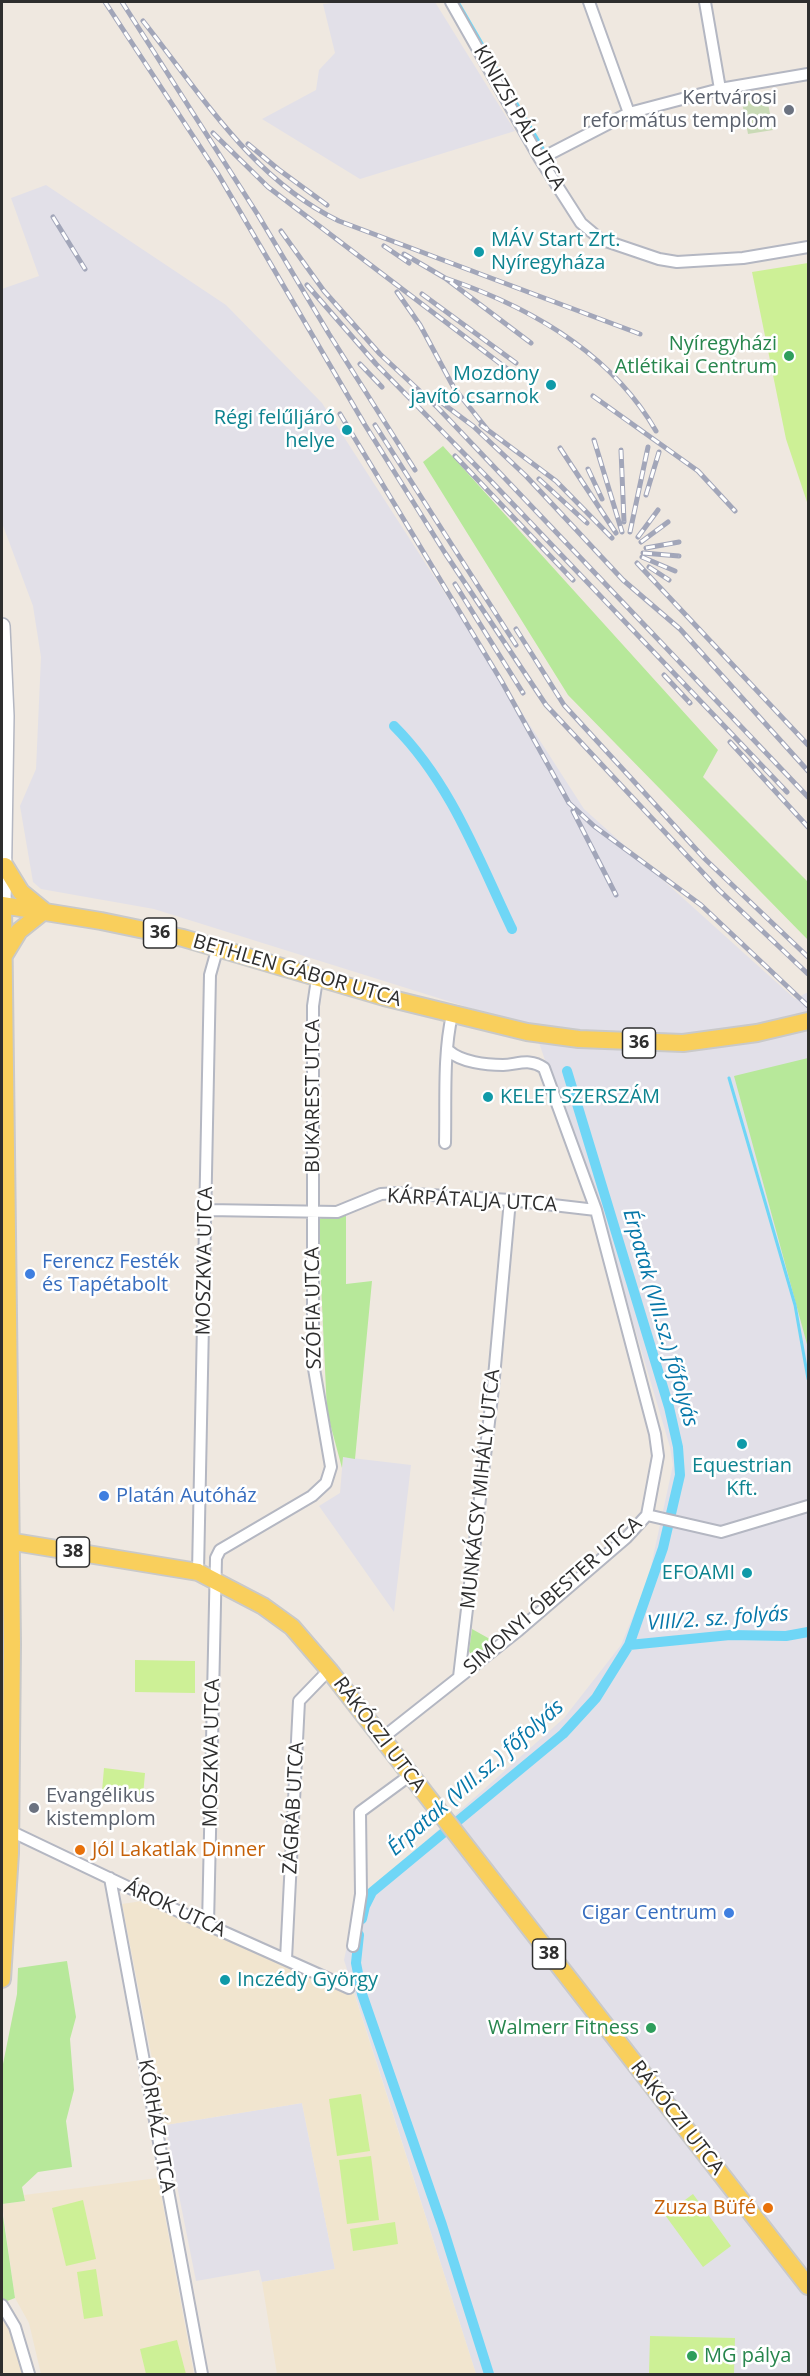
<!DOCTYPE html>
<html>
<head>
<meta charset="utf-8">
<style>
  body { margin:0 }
  #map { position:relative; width:810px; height:2376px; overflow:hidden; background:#efe8e0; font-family:"Open Sans",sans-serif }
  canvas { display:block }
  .frame { position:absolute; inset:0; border:3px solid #2e2e2e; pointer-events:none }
</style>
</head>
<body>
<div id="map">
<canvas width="810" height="2376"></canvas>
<div class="frame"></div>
</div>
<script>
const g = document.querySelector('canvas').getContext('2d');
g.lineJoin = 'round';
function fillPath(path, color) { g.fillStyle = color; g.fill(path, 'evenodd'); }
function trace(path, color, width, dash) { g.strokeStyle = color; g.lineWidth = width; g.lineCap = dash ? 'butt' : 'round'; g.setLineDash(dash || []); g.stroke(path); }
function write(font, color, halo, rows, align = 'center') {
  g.font = font + ' "Open Sans",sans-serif'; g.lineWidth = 5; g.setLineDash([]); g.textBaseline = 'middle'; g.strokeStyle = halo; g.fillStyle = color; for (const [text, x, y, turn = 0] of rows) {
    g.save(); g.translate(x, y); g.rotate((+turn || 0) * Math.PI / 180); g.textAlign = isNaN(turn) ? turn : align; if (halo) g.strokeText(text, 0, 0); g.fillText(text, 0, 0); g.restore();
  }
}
const industrial = new Path2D(`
  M 342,2 L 435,2 L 515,131 L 360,179 L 262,119 L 316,90 L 319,70 L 335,53 L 323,4 Z
  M 46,185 L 226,305 L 322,403 L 584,809 L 795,999 L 808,992 L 808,2374 L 476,2374 L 344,1960 L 356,1903 L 564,1718 L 621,1645 L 648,1580 L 673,1465 L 670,1447 L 624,1292 L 534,1028 L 154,909 L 41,889 L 33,882 L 20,806 L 36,769 L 41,657 L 33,606 L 2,523 L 2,289 L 39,276 L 11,198 Z
  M 343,1457 L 411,1465 L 394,1612 L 319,1506 L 340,1493 Z
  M 302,2103 L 335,2269 L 262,2282 L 259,2270 L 196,2281 L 165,2125 Z`);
const education = new Path2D(`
  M 142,1901 L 354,1993 L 476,2374 L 277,2374 L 262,2282 L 335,2269 L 302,2103 L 165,2125 L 122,1904 Z
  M 158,2178 L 194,2374 L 41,2374 L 29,2323 L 15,2298 L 2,2204 L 25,2201 L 24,2195 Z
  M 2,2309 L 12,2332 L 25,2374 L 2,2374 Z`);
const green = new Path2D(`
  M 443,446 L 718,750 L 703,777 L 808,882 L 808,940 L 568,695 L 423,462 Z
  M 808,1058 L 808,1348 L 734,1076 Z
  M 346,1213 L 346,1284 L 372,1281 L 355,1459 L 343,1457 L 342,1468 L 327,1412 L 318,1219 Z
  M 2,1568 L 3,1568 L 6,1800 L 2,1800 Z
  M 472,1629 L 497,1643 L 473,1659 L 469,1651 Z
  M 67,1961 L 76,2017 L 70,2039 L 74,2090 L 66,2121 L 72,2167 L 38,2172 L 22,2187 L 25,2201 L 2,2204 L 2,2069 L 17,1994 L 18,1968 Z
  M 2,2209 L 15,2298 L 2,2303 Z`);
const cemetery = new Path2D(`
  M 767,98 L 773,130 L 748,134 L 742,102 Z`);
const pitch = new Path2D(`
  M 808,263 L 808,505 L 786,439 L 752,272 Z
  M 135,1660 L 195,1661 L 195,1693 L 135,1692 Z
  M 104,1768 L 145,1773 L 143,1796 L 102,1791 Z
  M 361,2094 L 370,2151 L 337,2156 L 329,2099 Z
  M 371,2156 L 379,2220 L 347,2224 L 339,2160 Z
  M 693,2194 L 731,2246 L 703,2267 L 665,2215 Z
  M 83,2200 L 96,2259 L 66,2266 L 52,2208 Z
  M 395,2222 L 398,2244 L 353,2251 L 350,2229 Z
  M 96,2269 L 103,2316 L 84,2319 L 77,2272 Z
  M 650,2336 L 735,2338 L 734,2374 L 649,2374 Z
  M 177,2340 L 186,2374 L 146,2374 L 140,2349 Z`);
const stream = new Path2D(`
  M 458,2 L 544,150
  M 729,1078 L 795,1305 L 808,1379`);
const canal = new Path2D(`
  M 394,726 C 451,783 478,858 512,929
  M 629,1645 L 730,1635 L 786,1636 L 808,1632
  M 362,1919 L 365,1906 L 372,1892 L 563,1734 L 596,1698 L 629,1645 L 663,1548 L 680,1475 L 678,1447 L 669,1407 L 567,1071
  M 359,1935 L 356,1963 L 362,1994 L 442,2225 L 489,2374`);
const street = new Path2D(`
  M 451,2 L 540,159 L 581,223 L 600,239 L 659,259 L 677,262 L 743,258 L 808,247
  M 589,2 L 629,113
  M 705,2 L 720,89
  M 540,159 L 629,113 L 720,89 L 808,74
  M 445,1143 C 446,1102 443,1054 452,1015
  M 206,1210 L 337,1212 L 381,1194 L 398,1193 L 510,1200 L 596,1210
  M 647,1515 L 721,1532 L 808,1506
  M 198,1572 L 210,975 L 217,950
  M 459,1677 L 493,1388 L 510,1200
  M 381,1739 L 519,1630 L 626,1538 L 647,1515 L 658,1456 L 655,1434 L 596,1210 L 544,1068 C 530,1058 519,1064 503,1065 C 486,1065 461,1062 449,1051
  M 2,1827 L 197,1920 L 349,1988
  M 110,1878 L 202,2374
  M 208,1925 L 216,1558 L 220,1550 L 312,1496 L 326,1483 L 331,1467 L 313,1363 L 313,1006 L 317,979
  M 353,1946 L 361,1894 L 360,1812 L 409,1776
  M 286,1959 L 299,1701 L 329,1670
  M 2,2305 L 15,2327 L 29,2374`);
const secondary = new Path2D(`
  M 2,626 L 6,716 L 3,905`);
const primary = new Path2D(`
  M 5,866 L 21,892 L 43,910
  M 2,905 L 101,921 L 183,938 L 384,997 L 527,1032 L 579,1039 L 683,1043 L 757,1033 L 808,1021
  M 5,954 L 19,931 L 44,911
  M 2,1540 L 198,1572 L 263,1606 L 292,1627 L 329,1670 L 808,2286
  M 2,1979 L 10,1853 L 12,1644 L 3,905`);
const rail = new Path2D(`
  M 105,2 L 218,174 L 365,425 L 445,553 L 546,705 L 719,890 L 808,974
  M 122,2 L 258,215 L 329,334 L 415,470
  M 143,21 C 201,94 252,179 339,221 L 640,334
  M 213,133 L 268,187 L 510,371
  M 248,144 L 278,169 L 327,205
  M 53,217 L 85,269
  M 281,231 L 324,291 L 380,354 L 438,408 L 808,797
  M 384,246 L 409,263
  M 404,254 L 445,278 L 531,343
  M 445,278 C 528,306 611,353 656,431
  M 307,285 L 376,364 L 490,480 L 787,792
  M 397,292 L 420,325 L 454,388 L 487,429
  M 422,294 L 516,363
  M 360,364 L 382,387
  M 593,396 L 698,471 L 735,511
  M 438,400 L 473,426 L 526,476 L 623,580 L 680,629 L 808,771
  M 340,414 L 502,682 L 569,803 L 594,826 L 701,905 L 808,1006
  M 375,425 L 516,645
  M 481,425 L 556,481 L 612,538
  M 594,440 L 622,532
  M 560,448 L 616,533
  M 621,450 L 624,522
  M 455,456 L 573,580
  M 588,469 L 602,499
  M 539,479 L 587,523
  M 646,495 L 659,452
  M 630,532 L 648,447
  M 638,537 L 658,510
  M 641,542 L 668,522
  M 646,548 L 679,542
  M 643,553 L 679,556
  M 642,557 L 675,571
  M 637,563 L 808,745
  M 649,567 L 669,580
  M 455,584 L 523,693
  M 516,629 L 564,705 L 705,859 L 808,957
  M 664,675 L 690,703
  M 730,742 L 808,827
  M 573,811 L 616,895`);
const markers = [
  [789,110,6,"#6b7280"],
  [479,252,6,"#0f9aa8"],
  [789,356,6,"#2e9e5b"],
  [551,385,6,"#0f9aa8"],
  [347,430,6,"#0f9aa8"],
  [488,1097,6,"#0f9aa8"],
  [30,1274,6,"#3f7fe0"],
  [742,1444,6,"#0f9aa8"],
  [104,1496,6,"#3f7fe0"],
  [747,1573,6,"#0f9aa8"],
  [34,1808,6,"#6b7280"],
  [80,1850,6,"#e8710a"],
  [729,1913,6,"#3f7fe0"],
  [225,1980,6,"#0f9aa8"],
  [651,2028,6,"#2e9e5b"],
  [768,2208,6,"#e8710a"],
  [692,2356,6,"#2e9e5b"]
];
const shields = [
  [160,933,33],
  [639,1043,33],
  [73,1552,33],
  [549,1954,33]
];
const shieldNames = [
  ["36",160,933],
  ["36",639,1043],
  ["38",73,1552],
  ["38",549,1954]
];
const worshipNames = [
  ["Kertvárosi",777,98],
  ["református templom",777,121],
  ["Evangélikus",46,1796,"left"],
  ["kistemplom",46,1819,"left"]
];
const streetNames = [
  ["KINIZSI PÁL UTCA",519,118,60],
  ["BETHLEN GÁBOR UTCA",297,971,16],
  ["BUKAREST UTCA",313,1096,-90],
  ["KÁRPÁTALJA UTCA",472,1201,3],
  ["MOSZKVA UTCA",205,1261,-89],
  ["SZÓFIA UTCA",314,1308,-91],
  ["MUNKÁCSY MIHÁLY UTCA",481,1489,-84],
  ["SIMONYI ÓBESTER UTCA",553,1596,-41],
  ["RÁKÓCZI UTCA",379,1735,53],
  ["MOSZKVA UTCA",212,1753,-89],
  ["ZÁGRÁB UTCA",294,1808,-87],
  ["ÁROK UTCA",175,1909,25],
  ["RÁKÓCZI UTCA",677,2118,52],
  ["KÓRHÁZ UTCA",156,2126,80]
];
const cultureNames = [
  ["MÁV Start Zrt.",491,240],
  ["Nyíregyháza",491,263],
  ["Mozdony",539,374,"right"],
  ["javító csarnok",539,397,"right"],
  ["Régi felűljáró",335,418,"right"],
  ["helye",335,441,"right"],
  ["KELET SZERSZÁM",500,1097],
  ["Equestrian",742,1466,"center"],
  ["Kft.",742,1489,"center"],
  ["EFOAMI",735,1573,"right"],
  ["Inczédy György",237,1980]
];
const leisureNames = [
  ["Nyíregyházi",777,344],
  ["Atlétikai Centrum",777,367],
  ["Walmerr Fitness",639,2028],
  ["MG pálya",704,2356,"left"]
];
const shopNames = [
  ["Ferencz Festék",42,1262],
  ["és Tapétabolt",42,1285],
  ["Platán Autóház",116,1496],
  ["Cigar Centrum",717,1913,"right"]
];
const foodNames = [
  ["Jól Lakatlak Dinner",92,1850],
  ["Zuzsa Büfé",756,2208,"right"]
];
const waterNames = [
  ["Érpatak (VIII.sz.) főfolyás",660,1318,74],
  ["VIII/2. sz. folyás",718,1619,-4],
  ["Érpatak (VIII.sz.) főfolyás",476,1778,-41]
];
fillPath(industrial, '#e2e0e8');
fillPath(education, '#f1e5cf');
fillPath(green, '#b7e89a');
fillPath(cemetery, '#c9dab6');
fillPath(pitch, '#cdf096');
trace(stream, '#6fd6f6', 3);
trace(canal, '#6fd6f6', 10);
trace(street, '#b4b7c2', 14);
trace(secondary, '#b4b7c2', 18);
trace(primary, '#c9c9c9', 20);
trace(street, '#fff', 10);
trace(secondary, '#fff', 15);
trace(primary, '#f9cf5c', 16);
trace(rail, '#a2a6b9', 5);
trace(rail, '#fff', 3, [9]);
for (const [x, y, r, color] of markers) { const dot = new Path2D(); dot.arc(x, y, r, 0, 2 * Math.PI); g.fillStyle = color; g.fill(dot); trace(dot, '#fff', 2); }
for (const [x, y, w] of shields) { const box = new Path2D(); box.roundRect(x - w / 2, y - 15, w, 30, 4.5); g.fillStyle = '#fff'; g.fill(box); trace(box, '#2e2e2e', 1.5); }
write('bold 18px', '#2e2e2e', null, shieldNames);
write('20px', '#5b616d', '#fff', worshipNames, 'right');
write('20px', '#2e2e2e', '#fff', streetNames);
write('20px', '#0d838f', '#fff', cultureNames, 'left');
write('20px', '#27864d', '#fff', leisureNames, 'right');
write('20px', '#366cbe', '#fff', shopNames, 'left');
write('20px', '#c56008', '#fff', foodNames, 'left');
write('italic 21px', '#0677a9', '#fff', waterNames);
</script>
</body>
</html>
